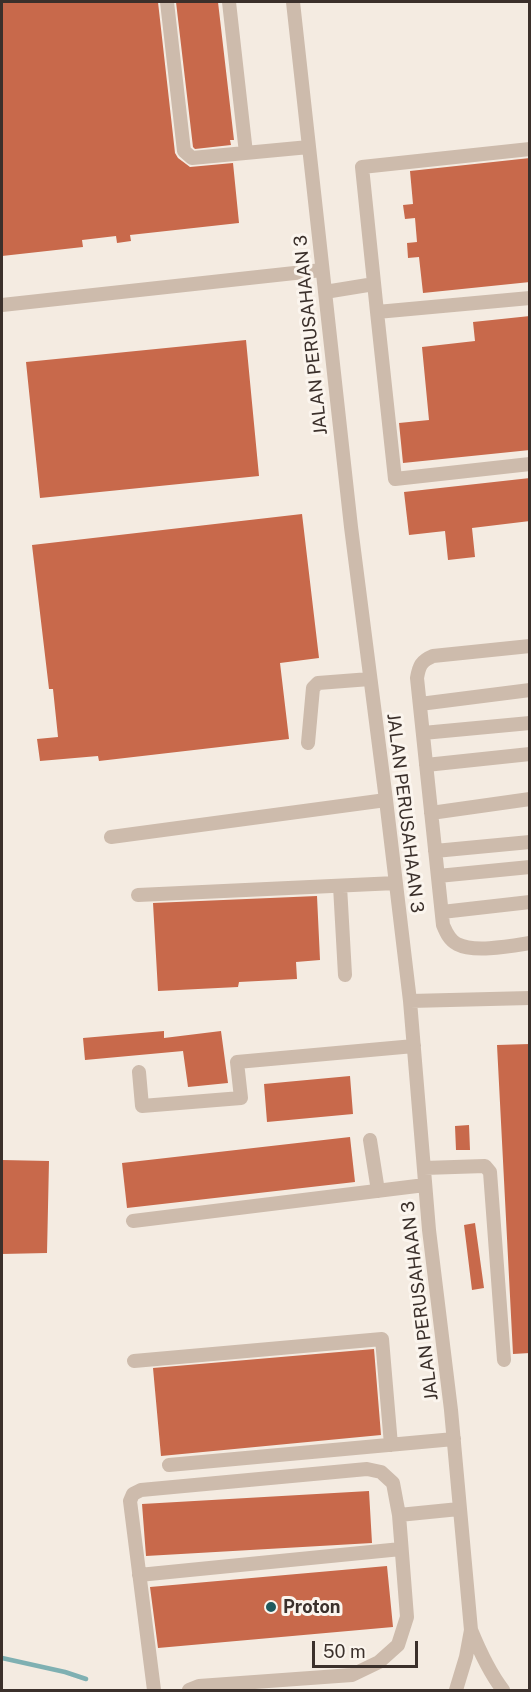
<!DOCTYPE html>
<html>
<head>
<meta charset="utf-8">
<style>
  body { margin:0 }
  #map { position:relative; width:531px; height:1692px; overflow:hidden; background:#f4ebe1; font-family:"Public Sans",sans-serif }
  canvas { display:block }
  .frame { position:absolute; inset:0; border:3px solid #3b302b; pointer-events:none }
  .scale { position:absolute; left:312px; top:1641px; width:106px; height:27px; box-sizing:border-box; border:3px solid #3b302b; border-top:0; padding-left:8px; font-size:18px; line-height:21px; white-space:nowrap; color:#3b302b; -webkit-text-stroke:4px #fbf5ee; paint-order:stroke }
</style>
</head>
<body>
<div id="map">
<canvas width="531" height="1692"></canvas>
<div class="frame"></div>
<div class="scale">50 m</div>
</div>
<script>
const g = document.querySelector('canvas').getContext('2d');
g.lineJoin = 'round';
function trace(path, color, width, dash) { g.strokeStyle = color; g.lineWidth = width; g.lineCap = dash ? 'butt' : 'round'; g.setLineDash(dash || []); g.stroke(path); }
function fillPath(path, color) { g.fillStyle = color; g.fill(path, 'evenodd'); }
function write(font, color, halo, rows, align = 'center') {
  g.font = font + ' "Public Sans",sans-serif'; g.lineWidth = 6; g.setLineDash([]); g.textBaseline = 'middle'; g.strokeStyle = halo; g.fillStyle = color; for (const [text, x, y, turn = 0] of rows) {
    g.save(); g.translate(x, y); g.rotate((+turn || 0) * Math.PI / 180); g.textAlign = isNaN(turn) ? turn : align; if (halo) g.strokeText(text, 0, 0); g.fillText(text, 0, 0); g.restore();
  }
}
const stream = new Path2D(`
  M 2,1658 L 65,1672 L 86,1679`);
const building = new Path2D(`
  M 2,2 L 158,2 L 175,153 L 178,158 L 190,167 L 233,163 L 239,223 L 130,235 L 131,241 L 117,243 L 116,236 L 82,240 L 83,247 L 2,256 Z
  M 176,2 L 218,2 L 234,140 L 230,140 L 231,145 L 195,149 L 193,147 Z
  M 530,158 L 530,282 L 423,293 L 419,257 L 408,258 L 407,243 L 417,242 L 415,218 L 405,219 L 403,205 L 413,204 L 410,171 Z
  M 530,316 L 530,450 L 403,463 L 399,423 L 429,420 L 422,347 L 475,341 L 473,322 Z
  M 246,340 L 259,476 L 40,498 L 26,362 Z
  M 530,478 L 530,521 L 472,528 L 475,557 L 448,560 L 445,531 L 409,535 L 404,492 Z
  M 302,514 L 319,658 L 280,663 L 289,739 L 99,761 L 98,756 L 40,761 L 37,739 L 58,737 L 53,689 L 49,689 L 32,545 Z
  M 317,896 L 320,960 L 296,962 L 297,979 L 239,982 L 238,987 L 158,991 L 153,903 Z
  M 164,1031 L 164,1038 L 221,1031 L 228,1083 L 188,1087 L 183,1051 L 85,1060 L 83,1038 Z
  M 530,1044 L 530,1353 L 513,1354 L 497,1045 Z
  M 350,1076 L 353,1114 L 267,1122 L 264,1084 Z
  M 469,1125 L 470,1150 L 456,1150 L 455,1126 Z
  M 350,1137 L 355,1182 L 127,1208 L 122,1163 Z
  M 2,1160 L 49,1161 L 47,1253 L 2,1254 Z
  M 475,1223 L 484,1288 L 472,1290 L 464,1225 Z
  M 374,1349 L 381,1435 L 161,1456 L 153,1368 Z
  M 369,1491 L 372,1543 L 146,1556 L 142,1504 Z
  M 387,1566 L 393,1627 L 158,1648 L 150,1587 Z`);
const minor = new Path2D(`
  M 167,2 L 184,151 L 192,158 L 309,147
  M 229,2 L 246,153
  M 293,2 L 351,527 L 386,800 L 410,1001 L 429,1230 L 451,1410 L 471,1630 L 466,1657 L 456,1690
  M 325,292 L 374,284
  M 530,298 L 377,312 L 395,479 L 530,464
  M 2,305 L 322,270
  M 377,312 L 362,167 L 530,149
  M 530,646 L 433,656 C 421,661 419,666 417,678 L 443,925 C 446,932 449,940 457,944 C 474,953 511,946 530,943
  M 420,704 L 530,690
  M 423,733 L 530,723
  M 308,743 L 313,688 L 318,683 L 370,679
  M 426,765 L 530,754
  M 431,813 L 530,799
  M 111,837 L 386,800
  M 435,851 L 530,842
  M 438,876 L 530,867
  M 340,886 L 345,975
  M 138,895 L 396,883
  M 442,912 L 530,902
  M 410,1001 L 530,998
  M 139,1072 L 142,1106 L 241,1098 L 237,1062 L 414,1046
  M 370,1140 L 378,1191
  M 424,1168 L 485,1166 L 490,1172 L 504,1360
  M 133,1221 L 425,1185
  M 134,1361 L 382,1339 L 391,1445
  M 169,1465 L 454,1439
  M 139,1575 L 401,1549
  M 471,1630 C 480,1652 489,1672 503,1690
  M 154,1690 L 130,1501 L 133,1494 L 141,1490 L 367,1469 L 381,1472 L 393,1483 L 399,1515
  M 189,1690 L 199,1686 L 352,1675 L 379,1662 L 398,1645 L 407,1617 L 399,1515 L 459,1509`);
const markers = [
  [271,1607,6,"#1f5a5e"]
];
const streetNames = [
  ["JALAN PERUSAHAAN 3",311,335,-96],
  ["JALAN PERUSAHAAN 3",405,813,83],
  ["JALAN PERUSAHAAN 3",420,1301,-97]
];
const poiNames = [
  ["Proton",283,1607]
];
trace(stream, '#7fb0b2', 4.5);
fillPath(building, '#c8694b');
trace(minor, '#cdbbac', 14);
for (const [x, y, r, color] of markers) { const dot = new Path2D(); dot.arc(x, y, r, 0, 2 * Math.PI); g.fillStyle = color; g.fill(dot); trace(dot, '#fbf5ee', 2); }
write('18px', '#3b302b', '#fbf5ee', streetNames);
write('bold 18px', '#3b302b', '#fbf5ee', poiNames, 'left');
</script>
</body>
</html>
